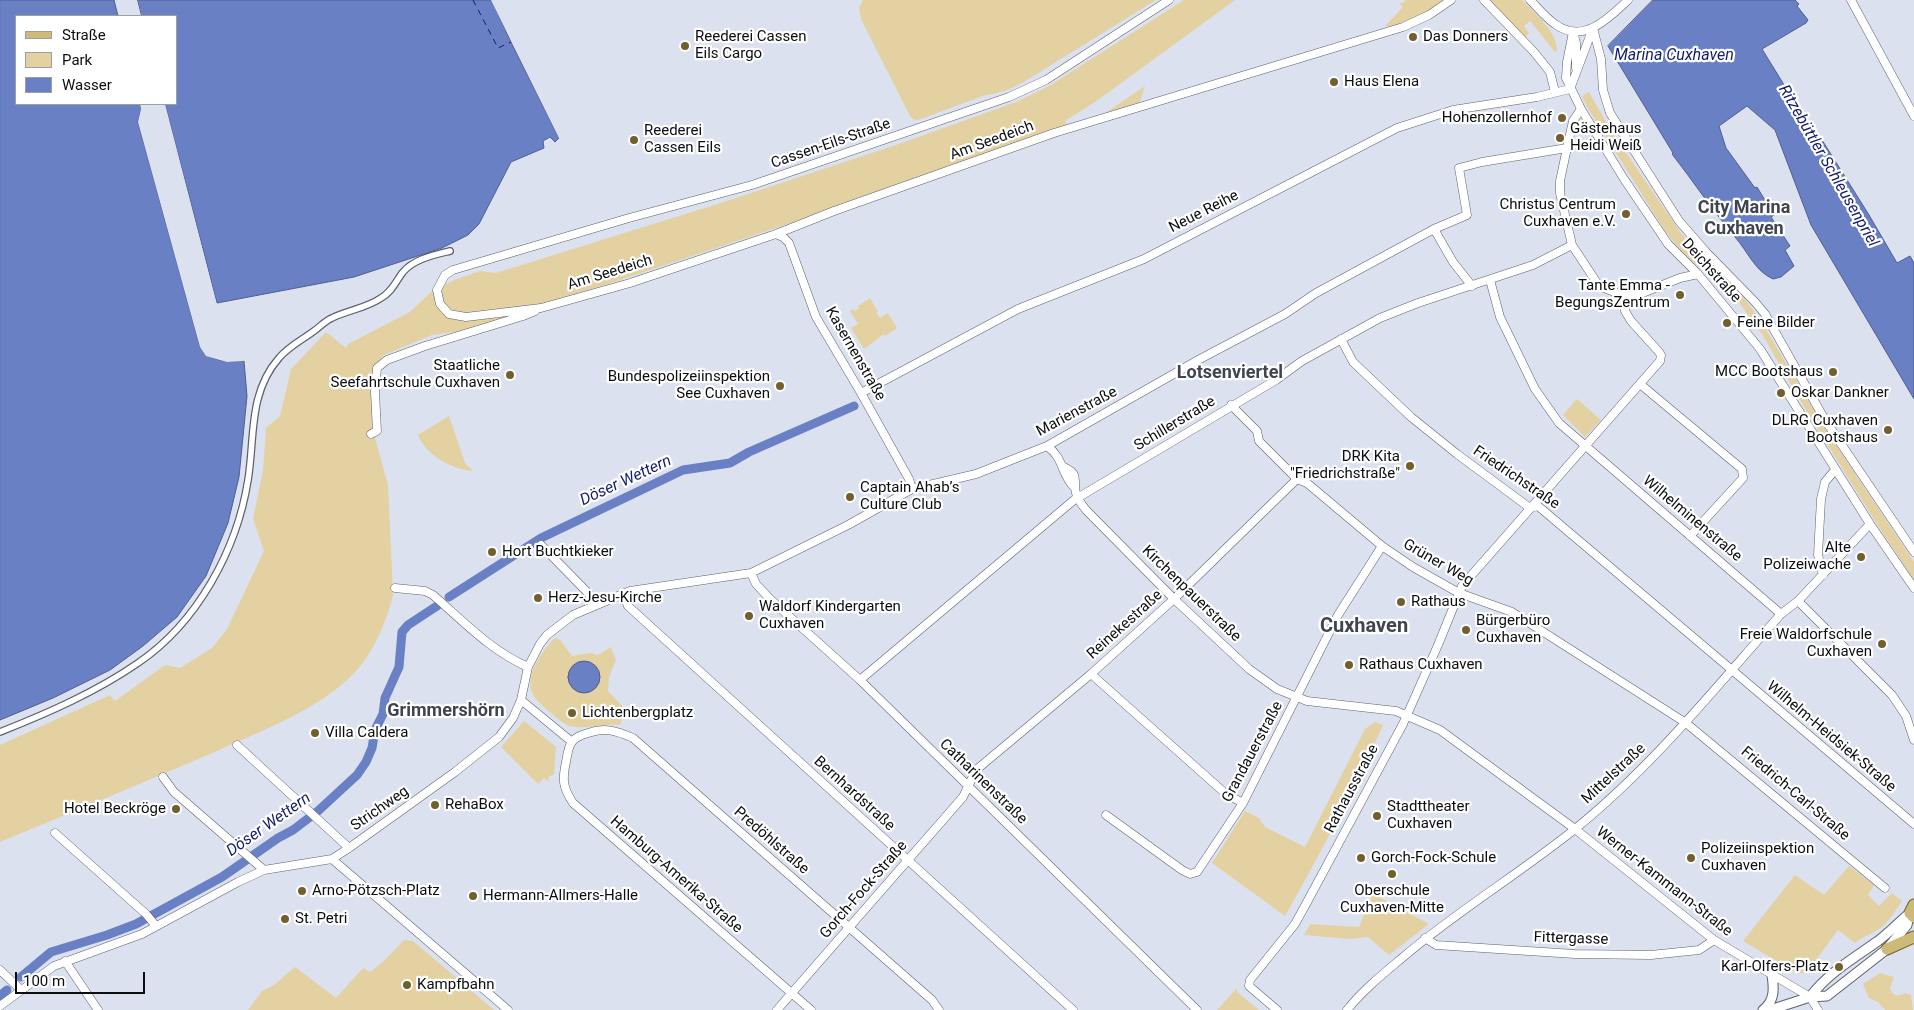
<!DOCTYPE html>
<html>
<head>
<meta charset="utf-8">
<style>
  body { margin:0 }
  #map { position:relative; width:1914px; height:1010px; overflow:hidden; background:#dce1ef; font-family:Roboto,sans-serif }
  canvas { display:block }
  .legend { position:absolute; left:15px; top:15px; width:162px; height:90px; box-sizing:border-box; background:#fff; border:1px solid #9d9ea0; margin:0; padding:6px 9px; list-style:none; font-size:15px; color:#0b0d11 }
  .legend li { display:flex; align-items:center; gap:10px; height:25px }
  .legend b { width:25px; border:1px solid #9d9ea0 }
  .scale { position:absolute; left:15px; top:972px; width:130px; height:22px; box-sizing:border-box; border:2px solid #0b0d11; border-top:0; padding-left:6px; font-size:15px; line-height:18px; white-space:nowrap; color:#0b0d11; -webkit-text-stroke:4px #fff; paint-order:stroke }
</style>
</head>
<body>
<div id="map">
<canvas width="1914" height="1010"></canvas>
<ul class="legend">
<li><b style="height:6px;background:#cdb979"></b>Straße</li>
<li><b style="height:14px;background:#e3d1a2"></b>Park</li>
<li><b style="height:14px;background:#6a80c5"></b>Wasser</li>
</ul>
<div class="scale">100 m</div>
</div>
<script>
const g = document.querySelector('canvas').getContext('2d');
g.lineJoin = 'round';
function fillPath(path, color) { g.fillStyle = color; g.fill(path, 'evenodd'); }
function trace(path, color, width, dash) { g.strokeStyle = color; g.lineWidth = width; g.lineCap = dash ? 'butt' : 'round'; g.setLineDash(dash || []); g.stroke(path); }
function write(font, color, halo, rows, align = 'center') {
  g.font = font + ' Roboto,sans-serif'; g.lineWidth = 4.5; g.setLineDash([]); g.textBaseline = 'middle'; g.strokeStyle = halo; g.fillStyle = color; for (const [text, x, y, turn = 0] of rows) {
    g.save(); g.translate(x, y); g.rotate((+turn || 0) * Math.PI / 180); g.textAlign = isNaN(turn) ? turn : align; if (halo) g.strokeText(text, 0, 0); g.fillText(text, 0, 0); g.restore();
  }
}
const green = new Path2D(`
  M 863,0 L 1156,0 L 1022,83 L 1005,91 L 983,96 L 918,120 L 913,119 L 910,116 L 861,19 L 859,8 Z
  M 1184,0 L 1235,0 L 1098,100 L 1065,121 L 1067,126 L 794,222 L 605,285 L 546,302 L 519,316 L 462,331 L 432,335 L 384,355 L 375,365 L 372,427 L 388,485 L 393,595 C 388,618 373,653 357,670 C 323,708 263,730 217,751 C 145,782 72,812 0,842 L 0,745 L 110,695 L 115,701 L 165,665 L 180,668 L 212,648 L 227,629 L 264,551 L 253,519 L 263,470 L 266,428 L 280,416 L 291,369 L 326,332 L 346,348 L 348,344 L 410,312 L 431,292 L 454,280 L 480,271 L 496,273 L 727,201 L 896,145 L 1016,102 L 1049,86 Z
  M 1406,0 L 1446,0 C 1428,12 1408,27 1385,26 L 1403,7 L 1399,3 L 1403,3 Z
  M 1487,0 L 1522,0 C 1534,13 1557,31 1557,50 L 1555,52 L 1530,21 L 1524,26 L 1529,33 L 1525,38 Z
  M 1145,86 L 1139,104 L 1104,114 Z
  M 1589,92 L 1613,134 L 1681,233 L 1696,252 L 1744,298 L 1761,321 L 1824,427 L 1914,562 L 1914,579 L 1882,532 L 1804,407 L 1762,334 L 1735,297 L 1693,262 L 1678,247 L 1665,231 L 1586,105 L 1582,96 Z
  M 870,298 L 878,312 L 876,313 L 880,318 L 888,313 L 897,328 L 885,336 L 884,334 L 864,349 L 851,328 L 858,324 L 850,311 L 853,309 L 855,311 L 859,308 L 858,306 Z
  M 1577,399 L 1601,420 L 1585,437 L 1563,415 Z
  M 449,416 L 465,463 L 473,471 C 453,470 426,455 418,435 Z
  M 555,638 L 560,640 L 572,656 L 590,653 L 598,655 L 611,647 L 616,660 L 609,677 L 608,691 L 625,709 L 620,725 C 603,723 585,730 570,726 C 561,723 554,715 547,710 C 544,706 539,703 536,699 C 520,680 542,651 555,638 Z
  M 524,721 L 556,747 L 554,774 L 548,777 L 550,782 L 544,778 L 538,784 L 501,747 Z
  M 1375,722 L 1383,725 C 1354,790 1320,854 1285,916 L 1212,863 L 1245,811 L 1259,818 L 1265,827 L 1305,847 L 1365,729 Z
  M 1849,866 L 1874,885 L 1868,895 L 1879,906 L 1892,893 L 1902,901 C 1895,911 1889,922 1879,929 C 1872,934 1862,937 1855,943 L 1838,930 L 1808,971 L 1798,974 L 1743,941 L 1795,875 L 1824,895 Z
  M 1373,894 L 1429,924 L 1389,955 L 1368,937 L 1350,939 L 1304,935 L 1310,924 L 1359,927 Z
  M 404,940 L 413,941 L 494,1010 L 248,1010 L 262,991 L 274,985 L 295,967 L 336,998 L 363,968 L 370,972 L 384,961 Z
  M 1880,973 L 1894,977 L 1890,989 L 1892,993 L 1897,996 L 1905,993 L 1911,995 L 1913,1010 L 1885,1010 L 1878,1002 L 1869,998 L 1863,984 Z
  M 1237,988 L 1237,992 L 1259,1010 L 1217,1010 Z`);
const water = new Path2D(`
  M 0,0 L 114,0 L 118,16 L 16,16 L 16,104 L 140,104 L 141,109 L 138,122 L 200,347 C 211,362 226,362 244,361 L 247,396 L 239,477 L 228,523 L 206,576 L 177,617 L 143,646 L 110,670 L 53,698 L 0,720 Z
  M 138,0 L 492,0 L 511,42 L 559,138 L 555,142 L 550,137 L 543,141 L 544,148 L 511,162 L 479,224 L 468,235 L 442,248 L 354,277 L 217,303 L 165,104 L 176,104 L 176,16 L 142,16 Z
  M 1653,0 L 1795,0 L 1799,4 L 1797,6 L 1808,20 L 1806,23 L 1762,49 L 1818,140 L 1822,140 L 1869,215 L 1897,263 L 1910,256 L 1914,263 L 1914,399 L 1811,225 L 1775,130 L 1747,106 L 1719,126 L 1726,148 L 1755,188 L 1757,187 L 1774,215 L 1771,217 L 1790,246 L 1785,250 L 1794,266 L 1781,277 L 1773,279 C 1755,271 1748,252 1735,237 C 1713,211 1693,181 1672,154 L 1673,153 L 1608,46 Z
  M568 677a16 16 0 1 1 32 0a16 16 0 1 1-32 0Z`);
const pier = new Path2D(`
  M 491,0 L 494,0 L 561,138 L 559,138 Z
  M 140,104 L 142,104 L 144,109 L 140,122 L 202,346 L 208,354 L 227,359 L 243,359 L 244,361 L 227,362 L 206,356 L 200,347 L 138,122 L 141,109 Z
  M 163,104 L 165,104 L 217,305 L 215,303 Z`);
const canal = new Path2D(`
  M 449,597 L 541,538 L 683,470 L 730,463 L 749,452 L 854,406
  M 21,977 L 51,952 L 107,935 L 136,924 L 222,877 L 278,838 L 293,830 L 318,811 L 357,775 L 366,762 L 372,748 L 375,730 L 383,714 L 385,698 L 399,667 L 402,632 L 408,625 L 437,606
  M 0,996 L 7,990`);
const ferry = new Path2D(`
  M 473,0 L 498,48 L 511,42`);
const pedestrian = new Path2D(`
  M 0,732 C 48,713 96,692 138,663 C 197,623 237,550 248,480 C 255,438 248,393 279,358 C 289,346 302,340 314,331 C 321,326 325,321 332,318 C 348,310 367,308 381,298 C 392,292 396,281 403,272 C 414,259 434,255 450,251`);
const minor = new Path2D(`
  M 1169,0 L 1046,80 L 1009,97 L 752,185 L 629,218 L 453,270 L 445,275 L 437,290 L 440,304 L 449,314 L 466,317 L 541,308 L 630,283 L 776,234 L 834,211 L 1054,133 L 1403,27 L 1429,15 L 1451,0
  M 1484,0 L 1534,52 L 1550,72 L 1555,92
  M 1530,0 C 1538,8 1546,18 1555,24 C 1583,45 1609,18 1628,0
  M 1851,0 L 1914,116
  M 1593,28 L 1601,59 L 1603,90 L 1610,113 L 1679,221 L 1706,252 L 1755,302 L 1765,314 L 1825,420 L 1914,552
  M 1573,32 L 1567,62 L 1566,78 L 1581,109 L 1624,179 L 1668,244 L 1698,274 L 1760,349 L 1870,524 L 1914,588
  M 1574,35 L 1576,43 L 1576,68
  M 1570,89 L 1593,28
  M 1581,109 L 1573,121 L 1567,148 L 1560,181 L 1560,193 L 1572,245 L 1599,286 L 1625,296 L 1635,296 L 1680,278 L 1698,274
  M 1434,229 L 1453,262 L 1472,286
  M 776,234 L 783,237 L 789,243 L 816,317 L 861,393 L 909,479 L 912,489
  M 1490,280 L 1500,317 L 1535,389 L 1559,423 L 1781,614
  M 1341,339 L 1353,362 L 1411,417 L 1457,454 L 1530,508 L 1538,506 L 1914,824
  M 1640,384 L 1742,469 L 1743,478 L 1690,536
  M 861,393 L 1018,309 L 1144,259 L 1397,128 L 1453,110 L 1537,97 L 1570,89
  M 1231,405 L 1257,431 L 1259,441 L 1297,479 L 1307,483 L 1382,546 L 1413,567 L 1459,593 L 1512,612 L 1686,723 L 1885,888
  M 371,434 L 377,431 L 375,392 L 377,368 L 387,360 L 425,346 L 523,316 L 535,311
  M 1047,446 C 1065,459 1060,474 1075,488
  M 1064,467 C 1076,473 1075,475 1075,487 C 1075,496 1081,504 1086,510 L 1174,599 L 1249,669 L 1277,689 L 1307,701 L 1396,711 L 1440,730 L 1575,829 L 1714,940 L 1810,997 L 1818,1010
  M 541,545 L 591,596 L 597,604
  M 751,573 L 756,584 L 770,599 L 860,680 L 1197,1010
  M 1823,575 L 1818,555 L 1821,499 L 1825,482 L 1835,470
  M 395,588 L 425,591 L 433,595 C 463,621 491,651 528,667
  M 623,594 L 628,606 L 1073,1010
  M 1798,601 L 1892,695 L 1906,716 L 1914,740
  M 1091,674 L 1226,794 L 1243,803
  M 860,680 L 1074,500 L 1276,380 L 1302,361 L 1380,318 L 1418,303 L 1533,265 L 1572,245
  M 521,700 L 572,742
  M 237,745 L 349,848
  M 163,777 L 174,792 L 264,870
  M 1106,815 L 1182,870 L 1190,874 L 1197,872 L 1243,803 L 1338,615 L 1382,546
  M 55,833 L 146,914 L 156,926
  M 332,859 L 508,1010
  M 1425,938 L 1436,945 L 1482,948 L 1575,954 L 1651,955 L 1699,950 L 1714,940
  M 65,961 L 98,1010
  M 0,970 L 21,990
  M 0,1006 L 54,966 L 142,934 L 238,882 L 264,870 L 332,859 L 349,848 L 455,772 L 499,737 L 513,718 L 521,700 L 528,667 L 540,644 L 547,635 L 573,615 L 630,591 L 751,573 L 848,525 L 912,489 L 976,474 L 1047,446 L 1200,359 L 1285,314 L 1316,293 L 1434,229 L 1467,215 L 1459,168 L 1482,162 L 1567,148
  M 777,1010 L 963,797 L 976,770 L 1091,674 L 1174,599 L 1297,479
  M 811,1010 L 573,803 C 563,788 562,780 566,762 C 567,756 568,749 571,743 C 575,737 581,735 588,733 C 605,727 617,731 633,738 L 932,1000 L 939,1010
  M 1277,1010 L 1249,986 L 1250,980 L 1295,924 L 1306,904 L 1403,724 L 1438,645 L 1462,586 L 1660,361 L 1661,355 L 1659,352 L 1631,321 L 1625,311 L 1625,296
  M 1347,1010 C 1363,990 1383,974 1402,958 C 1457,911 1519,874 1575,829 C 1653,766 1715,688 1781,614 L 1798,601 L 1870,524`);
const tertiary = new Path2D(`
  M 1810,997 C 1828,973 1854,958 1878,941 C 1890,932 1899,922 1910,913
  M 1763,1010 C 1775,1001 1774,988 1772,975
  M 1770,1010 L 1810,997 L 1827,996 L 1887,949 L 1907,925 L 1910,913`);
const primary = new Path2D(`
  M 1914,905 L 1910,913 L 1914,917
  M 1887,949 L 1914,937`);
const markers = [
  [1413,37,5,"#715f2d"],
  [685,46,5,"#715f2d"],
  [1334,82,5,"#715f2d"],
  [1562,118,5,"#715f2d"],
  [1560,138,5,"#715f2d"],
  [634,140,5,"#715f2d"],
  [1626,214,5,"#715f2d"],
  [1680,295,5,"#715f2d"],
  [1727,323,5,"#715f2d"],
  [1833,372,5,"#715f2d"],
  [510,375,5,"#715f2d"],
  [780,386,5,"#715f2d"],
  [1781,393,5,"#715f2d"],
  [1888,430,5,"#715f2d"],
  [1410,466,5,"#715f2d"],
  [850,497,5,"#715f2d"],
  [492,552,5,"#715f2d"],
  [1861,557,5,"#715f2d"],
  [538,598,5,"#715f2d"],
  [1401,602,5,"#715f2d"],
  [749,616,5,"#715f2d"],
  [1466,630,5,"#715f2d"],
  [1882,644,5,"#715f2d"],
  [1349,665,5,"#715f2d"],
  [572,713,5,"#715f2d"],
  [315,733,5,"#715f2d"],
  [435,805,5,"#715f2d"],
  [176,809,5,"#715f2d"],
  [1377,816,5,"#715f2d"],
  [1361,858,5,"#715f2d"],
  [1691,858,5,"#715f2d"],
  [1392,874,5,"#715f2d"],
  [302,891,5,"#715f2d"],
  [473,896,5,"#715f2d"],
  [285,919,5,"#715f2d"],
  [1839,967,5,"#715f2d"],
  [407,985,5,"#715f2d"]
];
const poiNames = [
  ["Reederei Cassen",695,37],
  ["Eils Cargo",695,54],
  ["Das Donners",1423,37],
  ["Haus Elena",1344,82],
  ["Hohenzollernhof",1552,118,"right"],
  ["Gästehaus",1570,129],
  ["Heidi Weiß",1570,146],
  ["Reederei",644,131],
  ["Cassen Eils",644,148],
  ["Christus Centrum",1616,205,"right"],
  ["Cuxhaven e.V.",1616,222,"right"],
  ["Tante Emma -",1670,286,"right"],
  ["BegungsZentrum",1670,303,"right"],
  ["Feine Bilder",1737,323],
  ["Staatliche",500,366,"right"],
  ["Seefahrtschule Cuxhaven",500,383,"right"],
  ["MCC Bootshaus",1823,372,"right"],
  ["Bundespolizeiinspektion",770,377,"right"],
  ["See Cuxhaven",770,394,"right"],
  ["Oskar Dankner",1791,393],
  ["DLRG Cuxhaven",1878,421,"right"],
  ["Bootshaus",1878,438,"right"],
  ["DRK Kita",1400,457,"right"],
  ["\"Friedrichstraße\"",1400,474,"right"],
  ["Captain Ahab’s",860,488],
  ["Culture Club",860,505],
  ["Alte",1851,548,"right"],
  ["Polizeiwache",1851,565,"right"],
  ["Hort Buchtkieker",502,552],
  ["Herz-Jesu-Kirche",548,598],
  ["Rathaus",1411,602],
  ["Waldorf Kindergarten",759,607],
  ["Cuxhaven",759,624],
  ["Bürgerbüro",1476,621],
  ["Cuxhaven",1476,638],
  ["Freie Waldorfschule",1872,635,"right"],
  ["Cuxhaven",1872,652,"right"],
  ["Rathaus Cuxhaven",1359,665],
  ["Lichtenbergplatz",582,713],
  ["Villa Caldera",325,733],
  ["RehaBox",445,805],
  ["Stadttheater",1387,807],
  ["Cuxhaven",1387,824],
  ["Hotel Beckröge",166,809,"right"],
  ["Polizeiinspektion",1701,849],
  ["Cuxhaven",1701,866],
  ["Gorch-Fock-Schule",1371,858],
  ["Arno-Pötzsch-Platz",312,891],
  ["Oberschule",1392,891,"center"],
  ["Cuxhaven-Mitte",1392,908,"center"],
  ["Hermann-Allmers-Halle",483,896],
  ["St. Petri",295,919],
  ["Karl-Olfers-Platz",1829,967,"right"],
  ["Kampfbahn",417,985]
];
const streetNames = [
  ["Am Seedeich",992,141,-20],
  ["Cassen-Eils-Straße",831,144,-19],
  ["Neue Reihe",1204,212,-27],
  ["Deichstraße",1711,271,48],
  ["Am Seedeich",610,273,-17],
  ["Kasernenstraße",855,354,60],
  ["Marienstraße",1077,412,-28],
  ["Schillerstraße",1175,424,-31],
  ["Friedrichstraße",1516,478,34],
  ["Wilhelminenstraße",1692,519,40],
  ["Grüner Weg",1438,563,30],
  ["Kirchenpauerstraße",1191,594,44],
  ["Reinekestraße",1125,625,-42],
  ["Wilhelm-Heidsiek-Straße",1831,737,40],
  ["Grandauerstraße",1253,752,-62],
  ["Mittelstraße",1614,774,-43],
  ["Catharinenstraße",983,782,44],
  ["Rathausstraße",1352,789,-62],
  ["Bernhardstraße",854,794,42],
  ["Friedrich-Carl-Straße",1795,794,40],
  ["Strichweg",380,809,-35],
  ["Predöhlstraße",771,841,41],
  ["Hamburg-Amerika-Straße",676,875,41],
  ["Werner-Kammann-Straße",1664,882,38],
  ["Gorch-Fock-Straße",864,890,-49],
  ["Fittergasse",1571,939,2]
];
const waterNames = [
  ["Marina Cuxhaven",1674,56],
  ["Ritzebüttler Schleusenpriel",1828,166,60],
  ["Döser Wettern",626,481,-25],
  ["Döser Wettern",269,825,-35]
];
const quarterNames = [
  ["City Marina",1744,208],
  ["Cuxhaven",1744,229],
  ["Lotsenviertel",1230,373],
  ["Grimmershörn",446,711]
];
const districtNames = [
  ["Cuxhaven",1364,627]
];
fillPath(green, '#e3d1a2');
fillPath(water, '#6a80c5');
trace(water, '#4e5e8f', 1);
fillPath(pier, '#dce1ef');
trace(canal, '#6a80c5', 9);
trace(ferry, '#131d6e', 1, [6, 5]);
trace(pedestrian, '#5d616d', 8);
trace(minor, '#5d616d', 9);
trace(tertiary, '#5d616d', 11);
trace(primary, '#745e1b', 13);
trace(pedestrian, '#fff', 5.5);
trace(minor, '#fff', 8);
trace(tertiary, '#fff', 9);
trace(primary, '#cdb979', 11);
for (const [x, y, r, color] of markers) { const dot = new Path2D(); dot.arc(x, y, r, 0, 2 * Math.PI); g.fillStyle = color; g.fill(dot); trace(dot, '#fff', 2); }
write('15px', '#0b0d11', '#fff', poiNames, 'left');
write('15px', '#0b0d11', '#fff', streetNames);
write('italic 16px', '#131d6e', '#fff', waterNames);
write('bold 18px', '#40444f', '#fff', quarterNames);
write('bold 20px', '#40444f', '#fff', districtNames);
</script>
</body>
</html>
